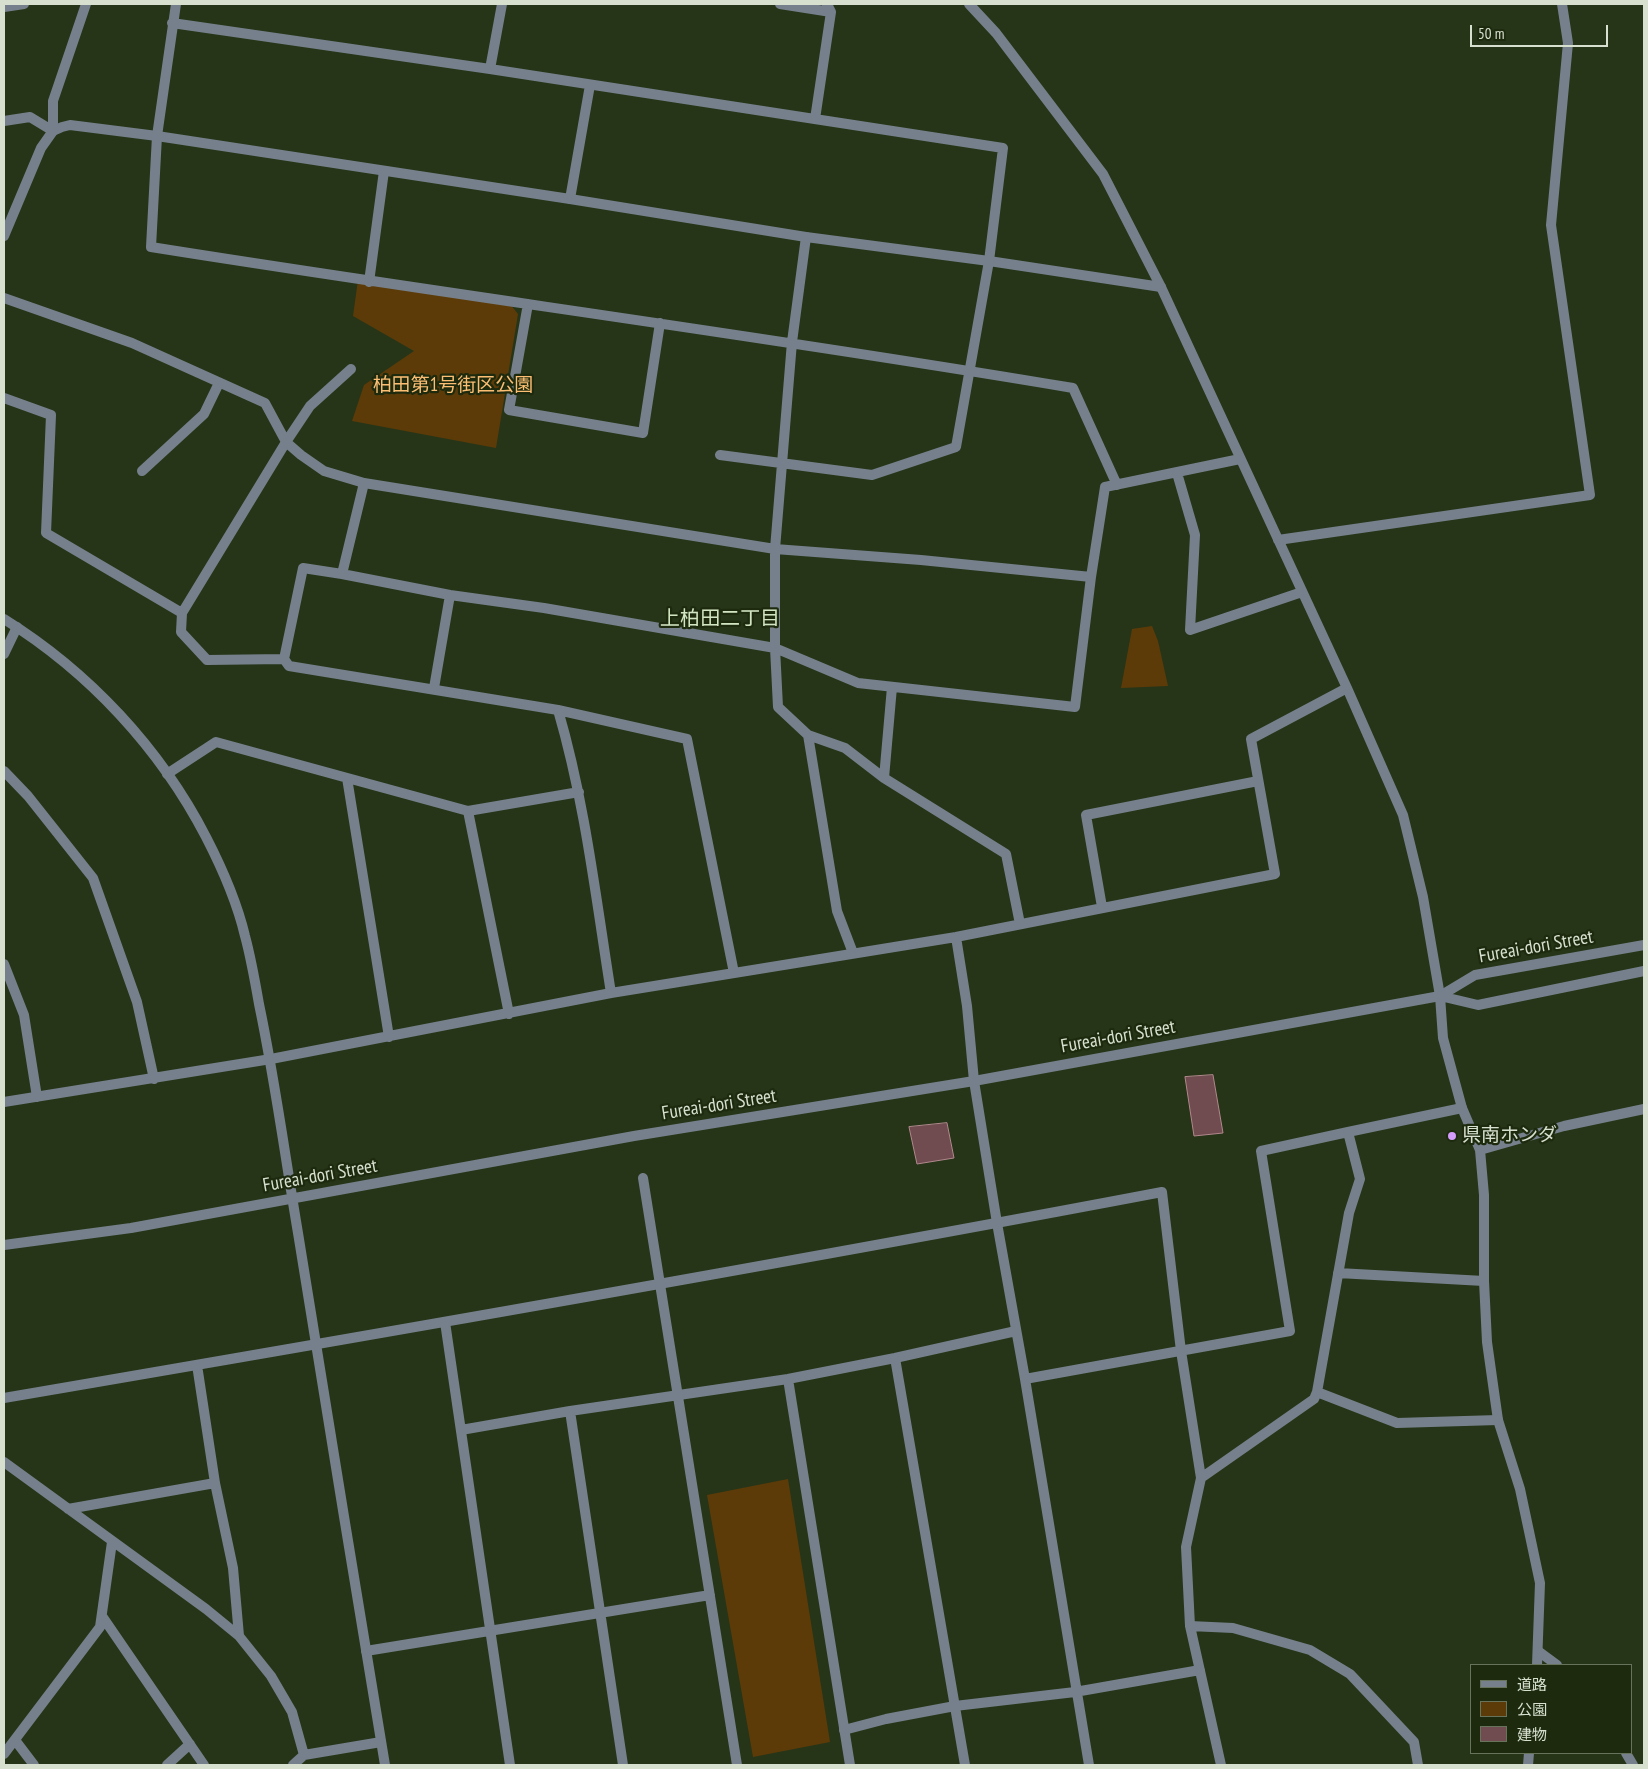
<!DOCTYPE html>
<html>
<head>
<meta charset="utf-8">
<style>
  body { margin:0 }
  #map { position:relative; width:1648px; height:1769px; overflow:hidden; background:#263518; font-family:"PT Sans Narrow","Noto Sans JP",sans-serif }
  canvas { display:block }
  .frame { position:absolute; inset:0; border:5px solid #d7e0cf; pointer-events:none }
  .legend { position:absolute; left:1470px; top:1664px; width:162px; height:90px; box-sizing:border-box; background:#1d2a0e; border:1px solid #67735b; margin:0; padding:6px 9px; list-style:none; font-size:15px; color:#d7e0cf }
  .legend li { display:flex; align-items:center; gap:10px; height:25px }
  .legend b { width:25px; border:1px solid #67735b }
  .scale { position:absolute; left:1470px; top:25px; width:138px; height:22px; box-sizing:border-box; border:2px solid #d7e0cf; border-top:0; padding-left:6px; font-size:15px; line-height:18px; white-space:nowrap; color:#d7e0cf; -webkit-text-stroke:4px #1d2a0e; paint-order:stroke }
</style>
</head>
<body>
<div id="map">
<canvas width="1648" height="1769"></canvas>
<div class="frame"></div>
<ul class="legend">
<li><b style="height:6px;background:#75808c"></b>道路</li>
<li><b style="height:14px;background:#5d3b08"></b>公園</li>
<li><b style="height:14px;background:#704b50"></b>建物</li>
</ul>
<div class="scale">50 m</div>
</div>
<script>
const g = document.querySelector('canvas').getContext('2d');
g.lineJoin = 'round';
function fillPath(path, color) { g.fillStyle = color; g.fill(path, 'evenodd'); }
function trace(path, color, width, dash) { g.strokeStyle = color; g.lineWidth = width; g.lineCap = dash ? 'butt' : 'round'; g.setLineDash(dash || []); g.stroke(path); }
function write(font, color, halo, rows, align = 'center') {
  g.font = font + ' "PT Sans Narrow","Noto Sans JP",sans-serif'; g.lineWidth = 4.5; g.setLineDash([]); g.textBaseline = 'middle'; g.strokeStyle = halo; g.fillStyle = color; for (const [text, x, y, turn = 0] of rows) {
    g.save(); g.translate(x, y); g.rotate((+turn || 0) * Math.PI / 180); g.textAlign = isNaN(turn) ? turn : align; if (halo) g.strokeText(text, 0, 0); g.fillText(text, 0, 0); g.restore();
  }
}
const green = new Path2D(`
  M 358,280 L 510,304 L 518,314 L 496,448 L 352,421 L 364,385 L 414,351 L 353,316 Z
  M 1152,626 L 1158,641 L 1168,686 L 1121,688 L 1132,629 Z
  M 788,1479 L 830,1742 L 753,1757 L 707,1495 Z`);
const building = new Path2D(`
  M 1213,1075 L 1223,1133 L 1194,1136 L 1185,1077 Z
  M 947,1123 L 954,1158 L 917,1164 L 909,1127 Z`);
const pedestrian = new Path2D(`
  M 844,1730 L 886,1719 L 955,1706`);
const minor = new Path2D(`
  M 176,4 L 157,136 L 151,247 C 458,296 766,336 1073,388 L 1117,485
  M 780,4 L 831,12
  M 969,4 L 996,33 L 1103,174 L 1161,287 L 1347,688 L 1403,815 L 1423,897 L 1440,996
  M 4,7 L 24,4
  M 172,23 L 490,69 L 1003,148 L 989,261 L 956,447 L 872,475 L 720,455
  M 490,69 L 502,4
  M 815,119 L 831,12 L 827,4
  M 4,121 L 30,117 L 53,131
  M 53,131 L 53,101 L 86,4
  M 570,199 L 590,85
  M 806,237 L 792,342 L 775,549 L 775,648 L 778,707 L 808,735 L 837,911 L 853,953
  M 369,282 L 384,171
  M 4,298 L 132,343 L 265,403 L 286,442 L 301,455 L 324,471 L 364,483 L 775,549 L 921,560 L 1091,577 L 1105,487 L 1240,459
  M 528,304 L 509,410 L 643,433 L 660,323
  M 4,398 L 51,415 L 46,533 L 182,613
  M 142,471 L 204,414 L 219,383
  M 1177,473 L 1195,535 L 1190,630 L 1302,592
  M 364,483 L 342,574 L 303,568 L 284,659 L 289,666 L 558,710 C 585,802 596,899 611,993
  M 1278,540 L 1590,495 L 1551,225 L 1568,43 L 1562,4
  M 342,574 L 450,595 L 544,608 L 775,648 L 858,683 L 1075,707 L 1091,577
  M 4,654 L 17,627
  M 284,659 L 207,660 L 181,632 L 182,613 L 286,442 L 310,406 L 351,369
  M 434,688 L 450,595
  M 558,710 L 687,739 L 734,973
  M 808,735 L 845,748 L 884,778 L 1006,854 L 1020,924
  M 4,771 L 28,796 L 93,878 L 137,1002 L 154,1079
  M 167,774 L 216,742 L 468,811 L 579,792
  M 347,778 L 389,1037
  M 884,778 L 892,687
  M 468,811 L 509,1014
  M 1102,907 L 1086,815 L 1258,781
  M 956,937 L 967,1006 L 974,1081 L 997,1223 L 1025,1379 L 1089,1765
  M 4,964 L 24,1015 L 37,1097
  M 4,1102 L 271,1059 L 611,993 L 956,937 L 1275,874 L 1251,739 L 1347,688
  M 643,1178 L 737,1765
  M 1338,1273 L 1484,1281
  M 445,1322 L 510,1765
  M 895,1358 L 965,1765
  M 197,1365 L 215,1483 L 233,1568 L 239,1636
  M 788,1379 L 850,1765
  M 1025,1379 L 1290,1331 L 1261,1151 L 1348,1132
  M 1317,1392 L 1397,1423 L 1498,1420
  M 4,1398 C 390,1332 777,1265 1162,1192 L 1181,1351 L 1201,1478 L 1186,1547 L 1190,1626 L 1221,1765
  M 570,1411 L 623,1765
  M 461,1430 L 570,1411 L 788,1379 L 895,1358 L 1016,1331
  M 4,1462 L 206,1609 L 239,1636 L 271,1676 L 292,1712 L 304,1755
  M 1201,1478 L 1314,1399 L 1317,1392 L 1349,1213 L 1360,1179 L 1348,1132 L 1462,1108
  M 68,1509 L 215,1483
  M 102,1616 L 204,1765
  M 1190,1626 L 1233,1628 L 1310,1650 L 1350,1674 L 1414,1742 L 1418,1765
  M 366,1651 L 710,1595
  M 1538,1651 L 1557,1665
  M 955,1706 L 1075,1692 L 1200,1670
  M 15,1740 L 34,1765
  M 1626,1753 L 1633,1765
  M 4,1754 L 100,1627 L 112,1542
  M 167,1765 L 190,1744
  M 293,1765 L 304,1755 L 381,1742`);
const tertiary = new Path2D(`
  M 4,236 L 41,148 L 53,131 L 62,127 L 70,125 L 157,136 L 570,199 L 806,237 L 989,261 L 1161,287
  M 4,619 C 89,672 160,748 206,837 C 222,868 237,902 245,936 C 251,958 255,981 259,1004 C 275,1080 285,1156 298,1233 C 326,1410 356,1588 385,1765
  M 1440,996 L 1443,1038 L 1462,1108 L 1480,1150 L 1484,1195 L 1484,1281 L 1487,1342 L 1498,1420 L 1520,1489 L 1540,1583 L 1537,1665
  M 1440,996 L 1478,1005 L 1644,971
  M 1480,1150 L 1564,1126 L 1644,1109
  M 4,1245 L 131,1228 L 634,1136 L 974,1081 L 1440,996 L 1475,975 L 1644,945
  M 1528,1765 L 1529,1753`);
const markers = [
  [1452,1136,5,"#d49cfb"]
];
const parkNames = [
  ["柏田第1号街区公園",453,386]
];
const streetNames = [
  ["Fureai-dori Street",1536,947,-10],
  ["Fureai-dori Street",1118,1037,-10],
  ["Fureai-dori Street",719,1105,-9],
  ["Fureai-dori Street",320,1176,-10]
];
const poiNames = [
  ["県南ホンダ",1462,1136]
];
const neighbourhoodNames = [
  ["上柏田二丁目",720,619]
];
fillPath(green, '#5d3b08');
fillPath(building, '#704b50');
trace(building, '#b1888d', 1);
trace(pedestrian, '#75808c', 10);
trace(minor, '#75808c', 10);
trace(tertiary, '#75808c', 10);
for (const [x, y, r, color] of markers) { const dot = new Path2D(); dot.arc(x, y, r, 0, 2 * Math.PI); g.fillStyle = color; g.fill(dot); trace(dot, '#1d2a0e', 2); }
write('19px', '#fbbe73', '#1d2a0e', parkNames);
write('19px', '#d7e0cf', '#1d2a0e', streetNames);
write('19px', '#d7e0cf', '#1d2a0e', poiNames, 'left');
write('20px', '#d2e5c2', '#1d2a0e', neighbourhoodNames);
</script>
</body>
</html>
